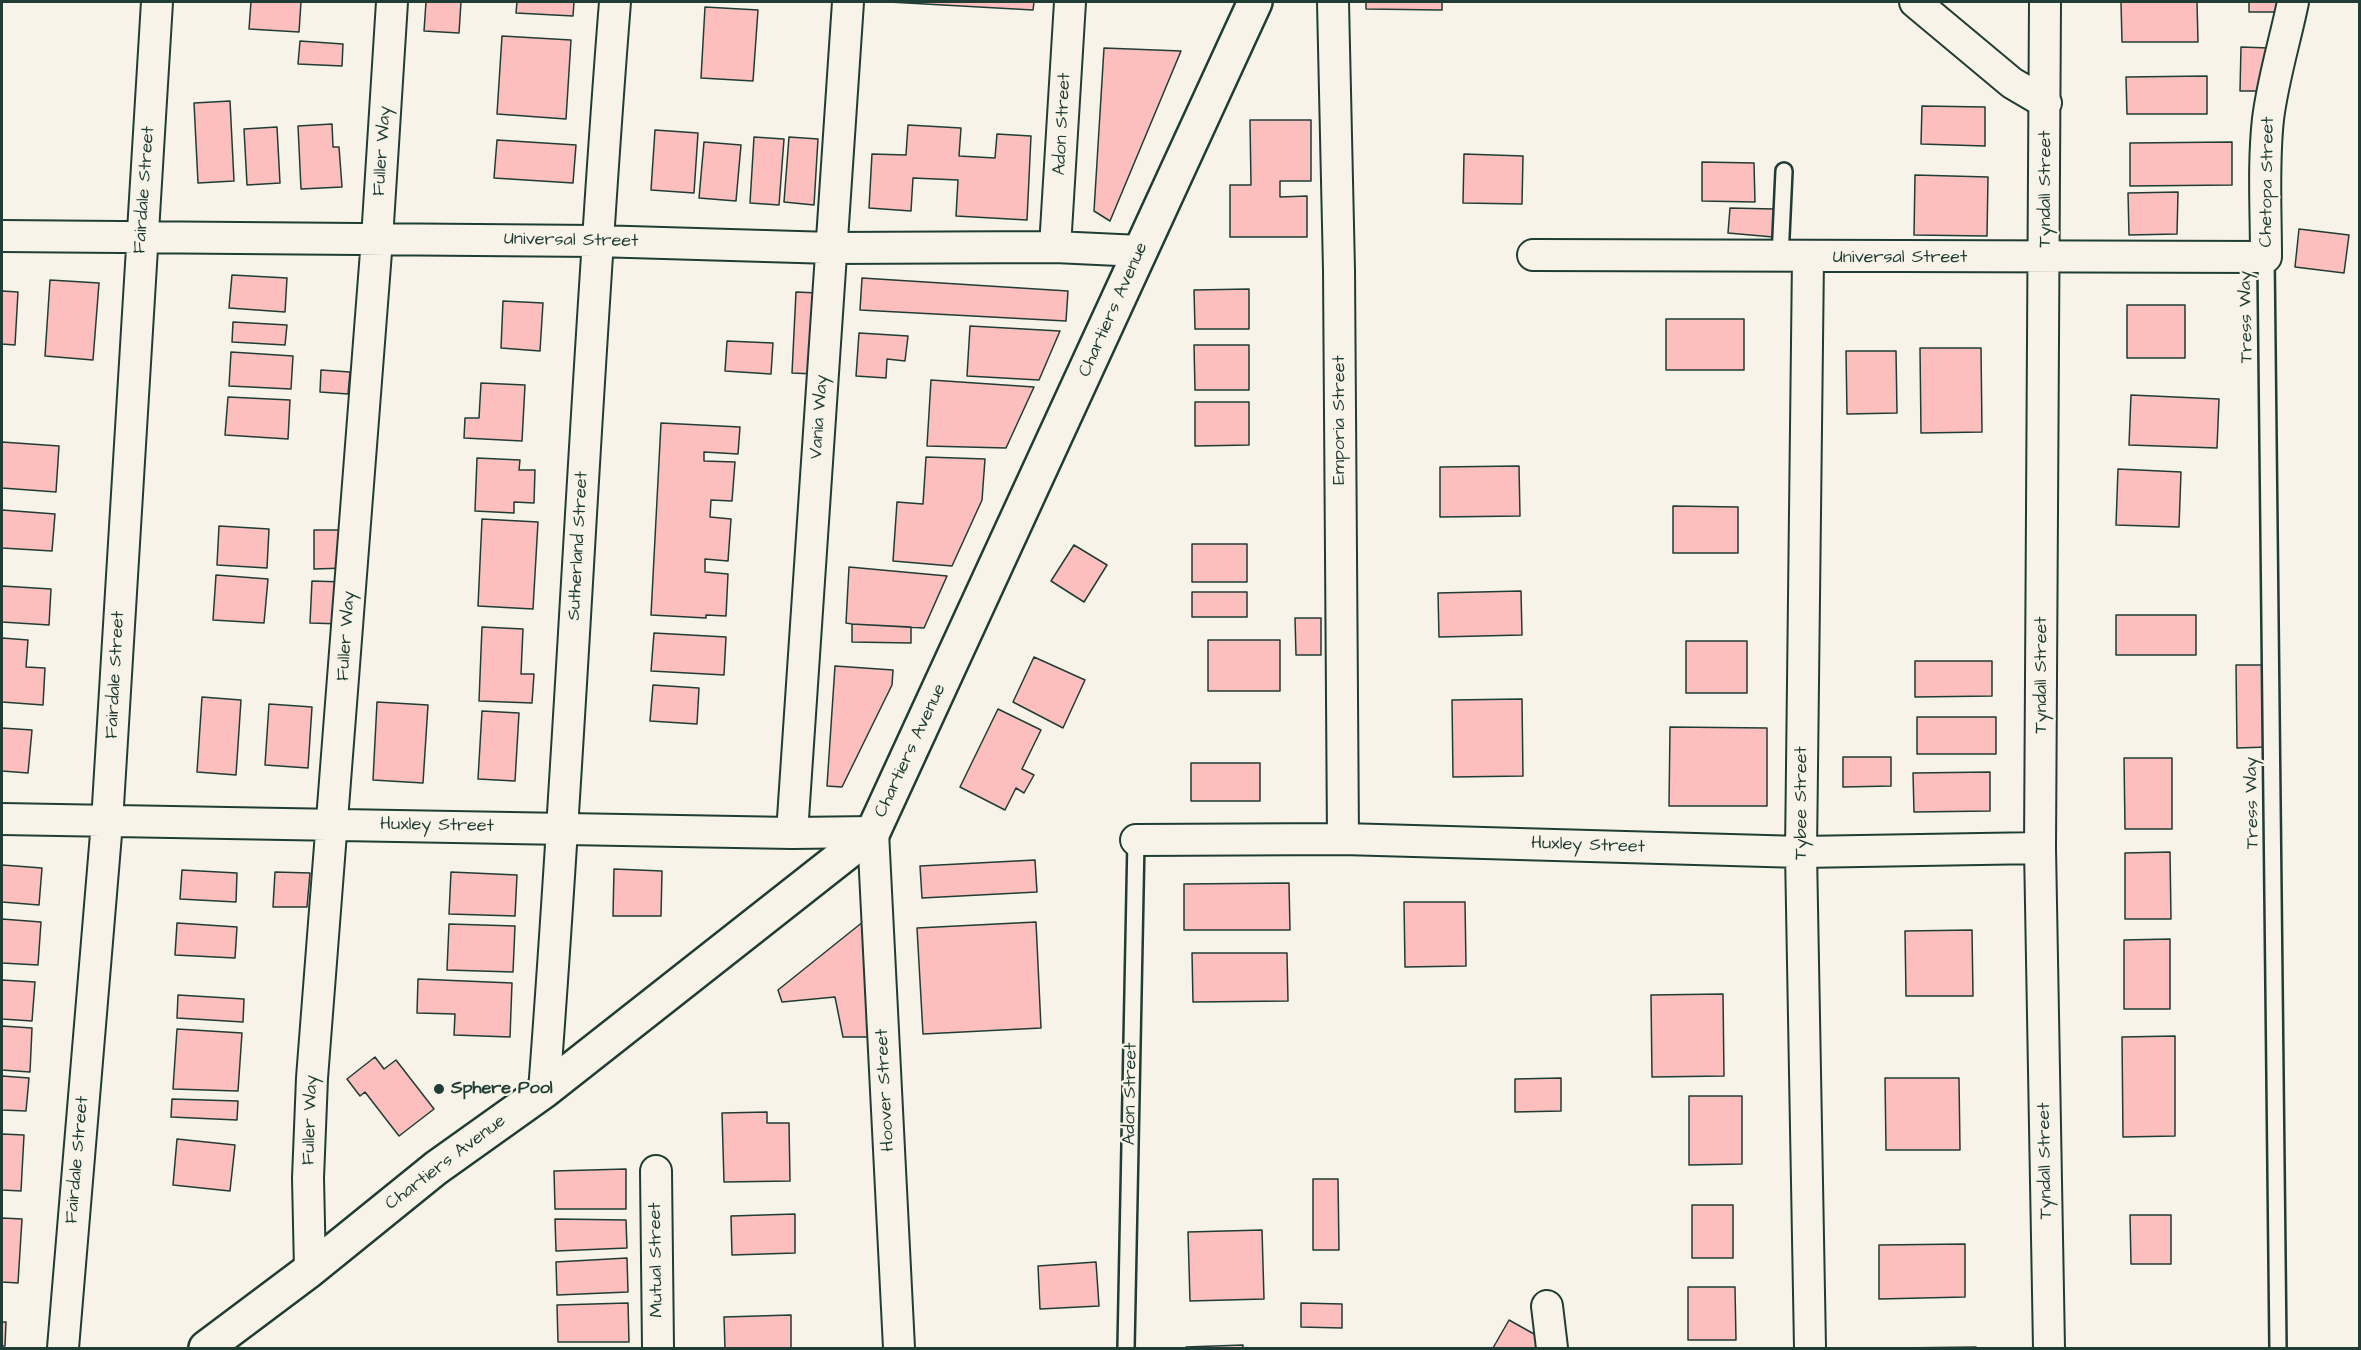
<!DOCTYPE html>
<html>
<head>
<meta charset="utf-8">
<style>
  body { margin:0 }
  #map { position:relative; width:2361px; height:1350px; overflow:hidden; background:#f7f3e8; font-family:"Architects Daughter",sans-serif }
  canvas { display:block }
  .frame { position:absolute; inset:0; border:3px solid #1f3d34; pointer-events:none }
</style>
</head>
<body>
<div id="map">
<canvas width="2361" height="1350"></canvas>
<div class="frame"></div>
</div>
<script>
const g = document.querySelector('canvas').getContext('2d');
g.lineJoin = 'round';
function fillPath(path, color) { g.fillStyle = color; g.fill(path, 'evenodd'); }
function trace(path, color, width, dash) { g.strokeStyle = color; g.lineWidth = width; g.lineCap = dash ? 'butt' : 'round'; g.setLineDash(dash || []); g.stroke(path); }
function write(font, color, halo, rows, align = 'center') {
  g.font = font + ' "Architects Daughter",sans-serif'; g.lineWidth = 4.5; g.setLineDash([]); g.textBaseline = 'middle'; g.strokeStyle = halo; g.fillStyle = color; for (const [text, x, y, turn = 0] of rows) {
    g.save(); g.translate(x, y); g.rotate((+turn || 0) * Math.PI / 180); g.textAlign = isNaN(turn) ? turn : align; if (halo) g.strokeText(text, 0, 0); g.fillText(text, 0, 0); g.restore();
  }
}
const building = new Path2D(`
  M 251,2 L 301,2 L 299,32 L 249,29 Z
  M 426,2 L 461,2 L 459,33 L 424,31 Z
  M 517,2 L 574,2 L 573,16 L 516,13 Z
  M 889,2 L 1034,2 L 1033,10 Z
  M 1366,2 L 1442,2 L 1442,10 L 1366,9 Z
  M 2121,2 L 2197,2 L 2198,42 L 2122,42 Z
  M 2249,2 L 2284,2 L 2284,12 L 2249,12 Z
  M 705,7 L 758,10 L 753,81 L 701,78 Z
  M 502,36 L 571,40 L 566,119 L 497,114 Z
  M 300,41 L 343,44 L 342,66 L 298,64 Z
  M 2241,47 L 2269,48 L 2269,91 L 2240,91 Z
  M 1104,48 L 1181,51 L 1110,221 L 1094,211 Z
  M 2207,76 L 2207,114 L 2127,114 L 2126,77 Z
  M 230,101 L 234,181 L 198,183 L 194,103 Z
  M 1922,106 L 1985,107 L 1985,146 L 1921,144 Z
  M 1250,120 L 1311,120 L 1311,181 L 1280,181 L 1280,197 L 1307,196 L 1307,237 L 1230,237 L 1230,185 L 1251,185 Z
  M 332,124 L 333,147 L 339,147 L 342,187 L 301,189 L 298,126 Z
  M 908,125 L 961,128 L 959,156 L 995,158 L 997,134 L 1031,136 L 1027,220 L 956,216 L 958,180 L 913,178 L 911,211 L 869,208 L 872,154 L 906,155 Z
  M 277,127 L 280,183 L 247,185 L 244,129 Z
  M 655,130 L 698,133 L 694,193 L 651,190 Z
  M 754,137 L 784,139 L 779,205 L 750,203 Z
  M 789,137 L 818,139 L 814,205 L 784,202 Z
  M 497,140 L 576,145 L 573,183 L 494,178 Z
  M 704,142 L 741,145 L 736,201 L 699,198 Z
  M 2232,142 L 2232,185 L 2130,186 L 2130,143 Z
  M 1464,154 L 1523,156 L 1522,204 L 1463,203 Z
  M 1702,162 L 1754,163 L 1755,202 L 1702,201 Z
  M 1915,175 L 1988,177 L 1987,236 L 1914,235 Z
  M 2178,192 L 2177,234 L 2129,235 L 2128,193 Z
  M 1730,208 L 1774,209 L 1773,237 L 1728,233 Z
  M 2299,229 L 2349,235 L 2344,273 L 2295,267 Z
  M 232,275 L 287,278 L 285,312 L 229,308 Z
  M 862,278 L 1068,291 L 1066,321 L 860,310 Z
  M 50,280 L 99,283 L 93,360 L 45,356 Z
  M 1249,289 L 1249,329 L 1195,329 L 1194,290 Z
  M 2,291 L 18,292 L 15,345 L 2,344 Z
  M 796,292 L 818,293 L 814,374 L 792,373 Z
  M 503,301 L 543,303 L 540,351 L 501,348 Z
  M 2127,305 L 2185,305 L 2185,358 L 2127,358 Z
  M 1666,319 L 1744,319 L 1744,370 L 1666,370 Z
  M 233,322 L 287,325 L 285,345 L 232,342 Z
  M 970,326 L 1060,331 L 1039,380 L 967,376 Z
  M 859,333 L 908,336 L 905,361 L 887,359 L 886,378 L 856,376 Z
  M 727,341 L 773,343 L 771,374 L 725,371 Z
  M 1194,345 L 1249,345 L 1249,390 L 1195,390 Z
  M 1920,348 L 1981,348 L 1982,432 L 1921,433 Z
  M 1846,351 L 1896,351 L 1897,413 L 1847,414 Z
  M 231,352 L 293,356 L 291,389 L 229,386 Z
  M 321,370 L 350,372 L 348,394 L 320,392 Z
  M 931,380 L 1034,387 L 1006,448 L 927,446 Z
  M 481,383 L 525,385 L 522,441 L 464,438 L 465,418 L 479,418 Z
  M 2131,395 L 2219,399 L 2217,448 L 2129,445 Z
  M 228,397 L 290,400 L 288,439 L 225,435 Z
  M 1195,402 L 1249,402 L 1249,445 L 1195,446 Z
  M 661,423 L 740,427 L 738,454 L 704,452 L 704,461 L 735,462 L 732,501 L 711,500 L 710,517 L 731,519 L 728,561 L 705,559 L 705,572 L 728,574 L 726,616 L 706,615 L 706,618 L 651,615 Z
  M 2,442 L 59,446 L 56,492 L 2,488 Z
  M 926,457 L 985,459 L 982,500 L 952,566 L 893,561 L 897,502 L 923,504 Z
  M 477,458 L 520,460 L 519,470 L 535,470 L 534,503 L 514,502 L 514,513 L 475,511 Z
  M 1519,466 L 1520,516 L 1440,517 L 1440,467 Z
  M 2118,469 L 2181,472 L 2179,527 L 2116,525 Z
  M 1673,506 L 1738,507 L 1738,553 L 1673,553 Z
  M 2,510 L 55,514 L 52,551 L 2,548 Z
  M 482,519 L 538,522 L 533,609 L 478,606 Z
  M 219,526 L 269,529 L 267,568 L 217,565 Z
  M 314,530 L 346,530 L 345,568 L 314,569 Z
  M 1192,544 L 1247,544 L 1247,582 L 1192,582 Z
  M 1074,545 L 1107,565 L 1084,602 L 1051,581 Z
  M 849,567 L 947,576 L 924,628 L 852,624 L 846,623 Z
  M 216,575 L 268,579 L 264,623 L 213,620 Z
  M 312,581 L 344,582 L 343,624 L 310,623 Z
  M 2,586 L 51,589 L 49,625 L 2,622 Z
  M 1521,591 L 1522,635 L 1439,637 L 1438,593 Z
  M 1192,592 L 1247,592 L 1247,617 L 1192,617 Z
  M 2116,615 L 2196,615 L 2196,655 L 2116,655 Z
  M 1295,618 L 1321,618 L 1321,655 L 1296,655 Z
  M 852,624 L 911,627 L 911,643 L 852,642 Z
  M 482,627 L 523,629 L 521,674 L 534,674 L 532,703 L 479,701 Z
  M 654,633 L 726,637 L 724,675 L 651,671 Z
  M 2,638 L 28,640 L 26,667 L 45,668 L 43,705 L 2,702 Z
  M 1208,640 L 1280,640 L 1280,691 L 1208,691 Z
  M 1686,641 L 1747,641 L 1747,693 L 1686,693 Z
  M 1034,657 L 1085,680 L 1063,728 L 1013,702 Z
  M 1915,661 L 1992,661 L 1992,696 L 1915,697 Z
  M 2236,665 L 2267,665 L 2268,747 L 2237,748 Z
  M 835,666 L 893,670 L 892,685 L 842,787 L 827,786 Z
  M 653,685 L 699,688 L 697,724 L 650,721 Z
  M 202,697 L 241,700 L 236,775 L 197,772 Z
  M 1522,699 L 1523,776 L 1453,777 L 1452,700 Z
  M 377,702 L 428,705 L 423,783 L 373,780 Z
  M 269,704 L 312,707 L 308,768 L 265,765 Z
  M 998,709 L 1041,730 L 1022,769 L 1034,775 L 1024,793 L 1016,788 L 1005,810 L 960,787 Z
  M 482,711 L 519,713 L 515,781 L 478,779 Z
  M 1917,717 L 1996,717 L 1996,754 L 1917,754 Z
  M 1670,727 L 1767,728 L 1767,806 L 1669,806 Z
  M 2,728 L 32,730 L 28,773 L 2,771 Z
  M 1843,757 L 1891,757 L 1891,786 L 1843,787 Z
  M 2124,758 L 2172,758 L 2172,829 L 2125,829 Z
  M 1191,763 L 1260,763 L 1260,801 L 1191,801 Z
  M 1990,772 L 1990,811 L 1914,812 L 1913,773 Z
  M 2170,852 L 2171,919 L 2125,919 L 2125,853 Z
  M 1035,860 L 1037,892 L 922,898 L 920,866 Z
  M 2,865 L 42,868 L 39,905 L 2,902 Z
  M 614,869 L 662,871 L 661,916 L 613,916 Z
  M 182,870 L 237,873 L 236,902 L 180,899 Z
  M 275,872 L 310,873 L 307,907 L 273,907 Z
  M 451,872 L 517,875 L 515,916 L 449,914 Z
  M 1289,883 L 1290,930 L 1184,930 L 1184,884 Z
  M 1404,902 L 1465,902 L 1466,966 L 1405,967 Z
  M 869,917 L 871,1037 L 843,1037 L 835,997 L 782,1002 L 778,990 Z
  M 2,919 L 41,922 L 38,965 L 2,963 Z
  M 1036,922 L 1041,1028 L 923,1034 L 917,928 Z
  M 177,923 L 237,927 L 235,958 L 175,955 Z
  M 449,924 L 515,926 L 513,972 L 447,970 Z
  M 1972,930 L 1973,996 L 1906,996 L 1905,931 Z
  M 2170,939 L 2170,1009 L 2124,1009 L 2124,940 Z
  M 1192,953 L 1287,953 L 1288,1001 L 1193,1002 Z
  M 418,979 L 512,983 L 510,1037 L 454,1035 L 455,1014 L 417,1013 Z
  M 2,980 L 35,982 L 32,1021 L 2,1019 Z
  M 1723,994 L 1724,1076 L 1652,1077 L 1651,995 Z
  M 178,995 L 244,999 L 243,1022 L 177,1018 Z
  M 2,1026 L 32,1028 L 30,1072 L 2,1070 Z
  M 177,1029 L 242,1033 L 238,1091 L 173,1089 Z
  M 2175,1036 L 2175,1136 L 2123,1137 L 2122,1037 Z
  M 375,1057 L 384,1069 L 396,1060 L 434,1109 L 399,1136 L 365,1092 L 360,1096 L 347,1079 Z
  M 2,1076 L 29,1078 L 26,1111 L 2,1110 Z
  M 1561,1078 L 1561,1111 L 1515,1112 L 1515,1079 Z
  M 1885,1078 L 1959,1078 L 1960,1150 L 1886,1150 Z
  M 1689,1096 L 1742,1096 L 1742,1164 L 1689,1165 Z
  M 172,1099 L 238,1101 L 237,1120 L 171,1117 Z
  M 767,1112 L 767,1123 L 789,1123 L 790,1181 L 724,1182 L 722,1113 Z
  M 2,1134 L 24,1135 L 21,1191 L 2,1190 Z
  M 177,1139 L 235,1145 L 230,1191 L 173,1185 Z
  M 626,1169 L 626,1209 L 555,1209 L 554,1171 Z
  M 1313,1179 L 1338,1179 L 1339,1250 L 1313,1250 Z
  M 1692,1205 L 1733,1205 L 1733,1258 L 1692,1258 Z
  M 795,1214 L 795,1253 L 732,1255 L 731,1216 Z
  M 2130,1215 L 2171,1215 L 2171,1264 L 2131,1264 Z
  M 2,1218 L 22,1219 L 18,1283 L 2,1282 Z
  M 555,1219 L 626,1220 L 627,1248 L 556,1251 Z
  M 1262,1230 L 1264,1299 L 1190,1301 L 1188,1232 Z
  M 1965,1244 L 1965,1297 L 1879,1299 L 1879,1245 Z
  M 627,1258 L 628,1292 L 557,1295 L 556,1262 Z
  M 1096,1262 L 1099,1306 L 1040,1309 L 1038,1266 Z
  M 1688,1287 L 1735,1287 L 1736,1340 L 1688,1340 Z
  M 628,1303 L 629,1342 L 558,1342 L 557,1305 Z
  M 1301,1303 L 1342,1304 L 1342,1328 L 1301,1327 Z
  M 791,1315 L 791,1348 L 725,1348 L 724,1317 Z
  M 1509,1320 L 1543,1339 L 1537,1348 L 1493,1348 Z
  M 2,1322 L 6,1322 L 5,1346 L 2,1346 Z
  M 1243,1345 L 1243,1348 L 1186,1348 L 1186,1347 Z
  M 1976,1347 L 1976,1348 L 1896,1348 Z`);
const lane = new Path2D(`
  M 2266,257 L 2278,1348
  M 1780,258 L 1784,171
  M 1126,1348 L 1136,840`);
const street = new Path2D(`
  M 1333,2 L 1339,270 L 1343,839
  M 1915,2 L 2012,83 L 2046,103
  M 2045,2 L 2040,848 L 2049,1348
  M 2,236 L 596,241 L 832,248 L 1055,247 L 1140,251
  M 1055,247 L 1070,2
  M 1533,255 L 2266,257 C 2266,211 2263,164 2268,119 C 2273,79 2285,41 2293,2
  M 1808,258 L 1801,852 L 1810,1348
  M 2,819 L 792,833 L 873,832 L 899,1348
  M 792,833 L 848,2
  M 1136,840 L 1343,839 L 1801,852 L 2040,848
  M 544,1091 C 572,728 586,364 615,2
  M 656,1171 L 658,1348
  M 310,1270 L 308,1178 L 312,1078 L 377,239 L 392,2
  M 1547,1306 L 1552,1348
  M 63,1348 L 107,822 L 157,2`);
const secondary = new Path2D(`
  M 206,1348 L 310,1270 L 436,1168 L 544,1091 L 873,832 L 1255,2`);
const markers = [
  [439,1089,6,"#1f3d34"]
];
const streetNames = [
  ["Adon Street",1063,124,-87],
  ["Fuller Way",383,151,-86],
  ["Chetopa Street",2268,182,-89],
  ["Tyndall Street",2046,189,-90],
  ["Fairdale Street",145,190,-86],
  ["Universal Street",571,241,1],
  ["Universal Street",1900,258],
  ["Chartiers Avenue",1114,310,-66],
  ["Tress Way",2247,317,-91],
  ["Vania Way",820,417,-86],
  ["Emporia Street",1340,420,-90],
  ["Sutherland Street",579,546,-87],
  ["Fuller Way",347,636,-86],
  ["Fairdale Street",116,675,-87],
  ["Tyndall Street",2042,675,-90],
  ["Chartiers Avenue",911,751,-65],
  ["Tybee Street",1802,803,-90],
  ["Tress Way",2253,803,-91],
  ["Huxley Street",437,826,1],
  ["Huxley Street",1588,846,2],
  ["Hoover Street",886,1090,-93],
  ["Adon Street",1131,1094,-89],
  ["Fuller Way",311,1120,-88],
  ["Fairdale Street",78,1160,-85],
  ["Tyndall Street",2046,1161,-91],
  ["Chartiers Avenue",446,1163,-37],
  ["Mutual Street",657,1260,-91]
];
const poiNames = [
  ["Sphere Pool",451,1089]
];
fillPath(building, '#fcbfbe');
trace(building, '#1f3d34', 1.5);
trace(lane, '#1f3d34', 20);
trace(street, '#1f3d34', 34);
trace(secondary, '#1f3d34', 38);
trace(lane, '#f7f3e8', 15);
trace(street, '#f7f3e8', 30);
trace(secondary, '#f7f3e8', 33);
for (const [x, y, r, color] of markers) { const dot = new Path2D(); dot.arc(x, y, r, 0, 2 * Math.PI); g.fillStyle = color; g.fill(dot); trace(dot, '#f7f3e8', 2); }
write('18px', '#1f3d34', '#f7f3e8', streetNames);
write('bold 18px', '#1f3d34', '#f7f3e8', poiNames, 'left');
</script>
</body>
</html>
